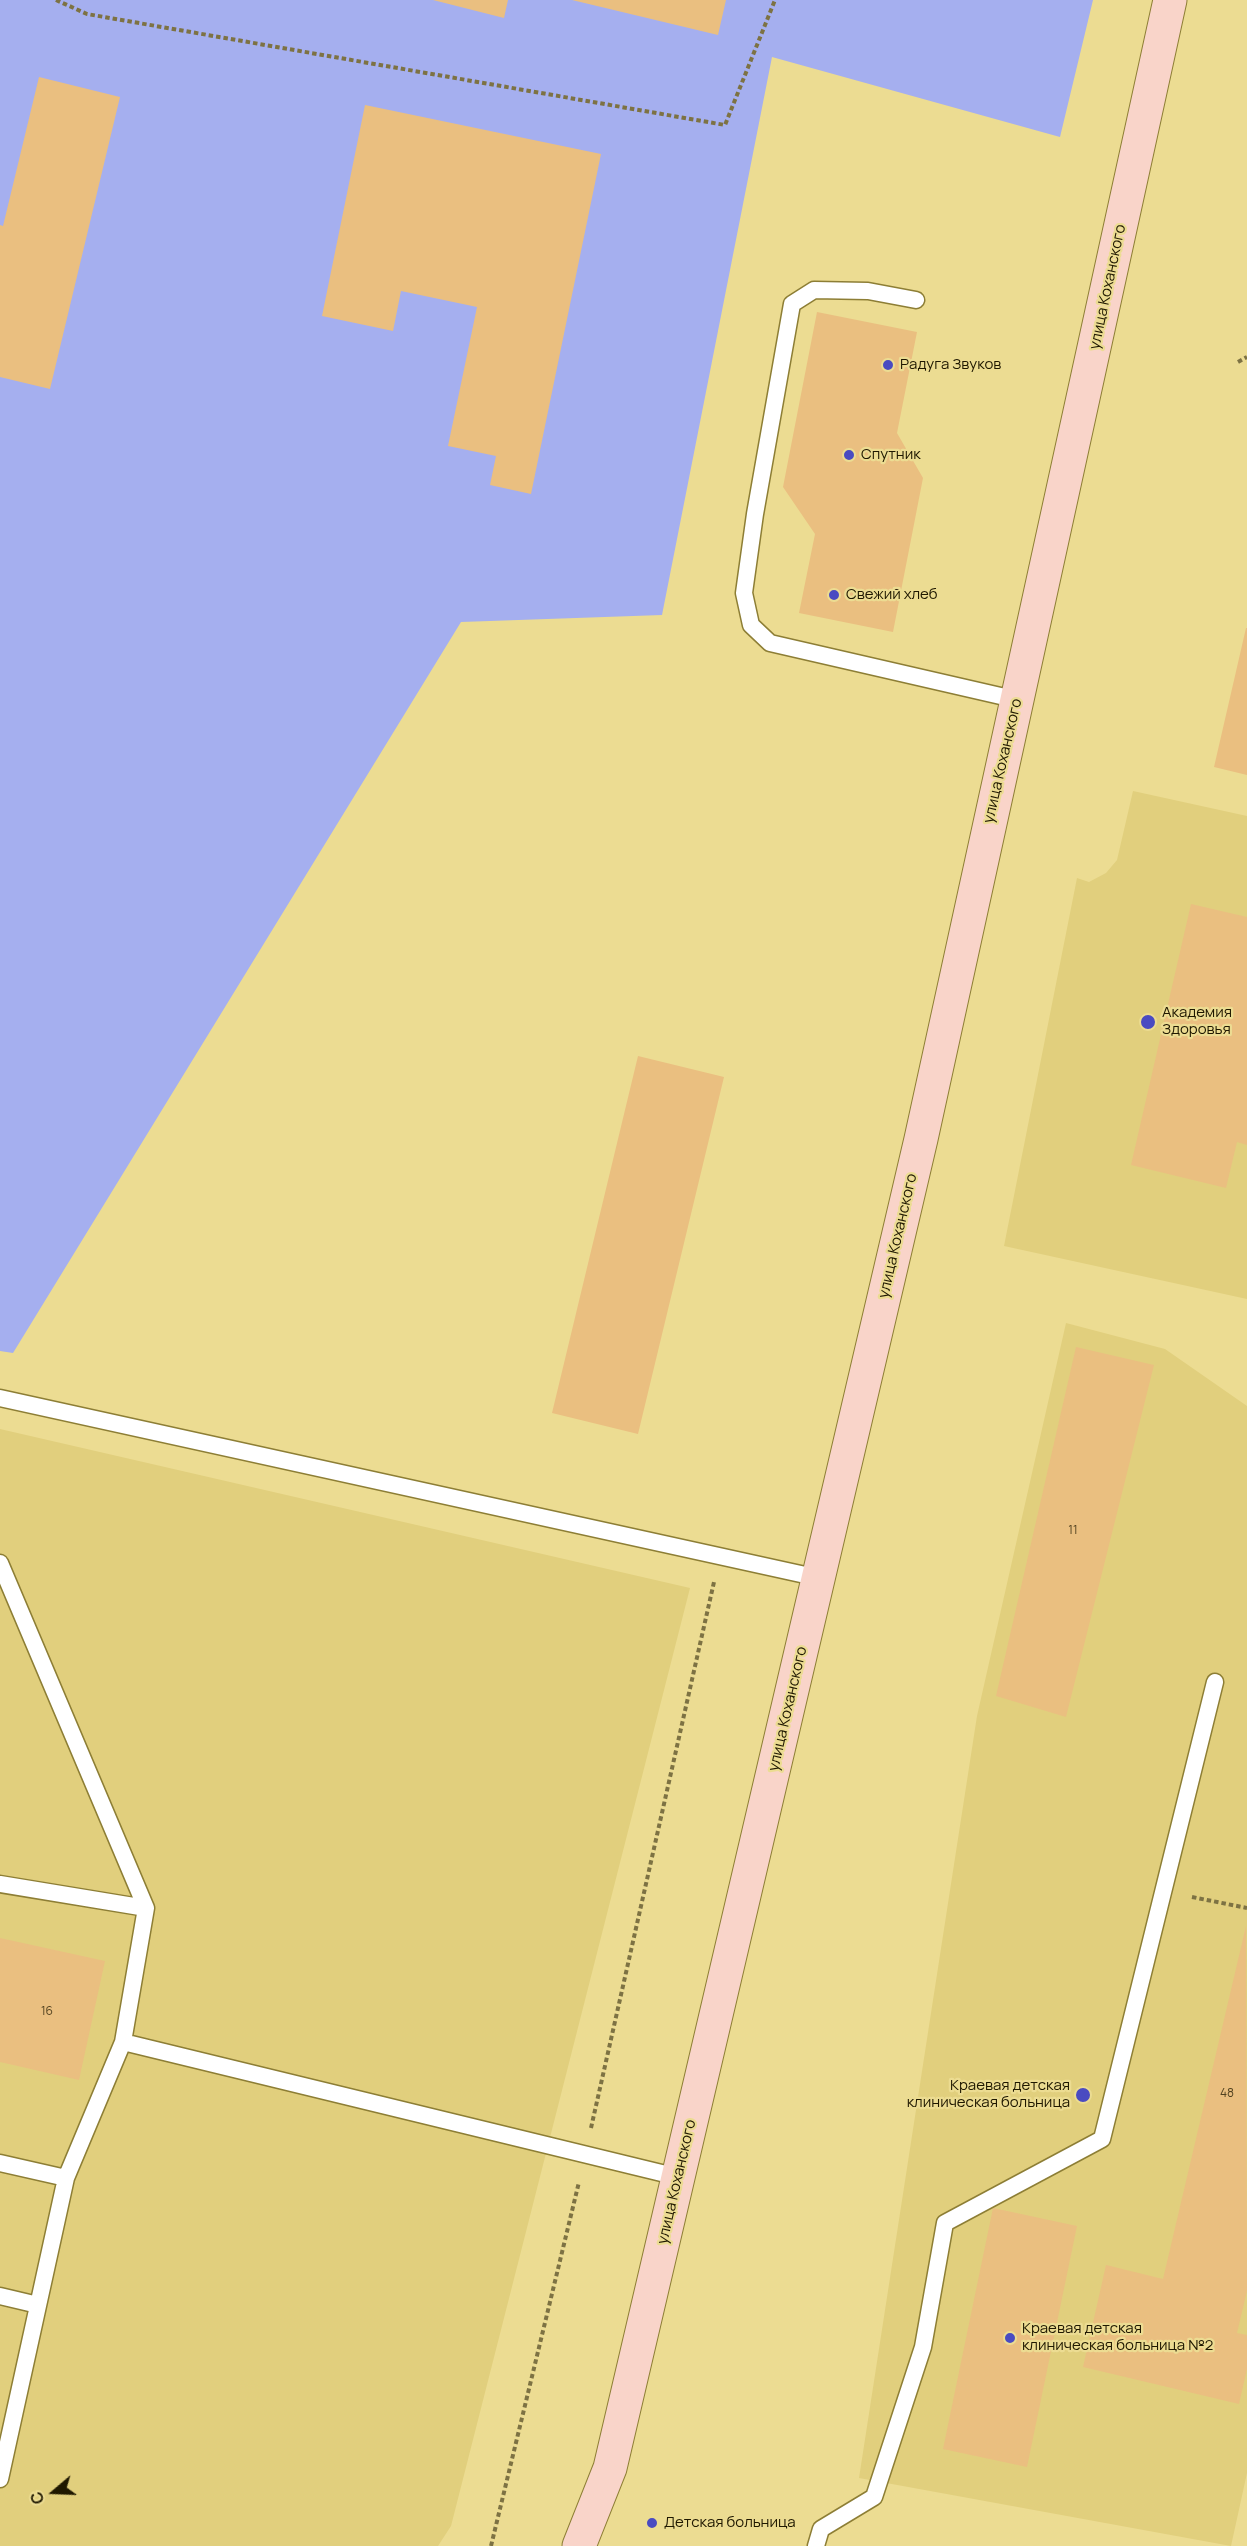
<!DOCTYPE html>
<html>
<head>
<meta charset="utf-8">
<style>
  body { margin:0 }
  #map { position:relative; width:1247px; height:2546px; overflow:hidden; background:#ecdc92; font-family:Manrope,sans-serif }
  canvas { display:block }
  .north { position:absolute; left:24px; top:2462px; width:60px; height:60px; -webkit-text-stroke:4px #ecdc92; paint-order:stroke; rotate:251deg; font-size:16px; font-weight:700; line-height:24px; text-align:center; color:#1f1800 }
  .north::after { content:''; display:block; margin:auto; width:21px; height:27px; background:#1f1800; clip-path:polygon(50% 0,100% 100%,50% 72%,0 100%) }
</style>
</head>
<body>
<div id="map">
<canvas width="1247" height="2546"></canvas>
<div class="north">С</div>
</div>
<script>
const g = document.querySelector('canvas').getContext('2d');
g.lineJoin = 'round';
function fillPath(path, color) { g.fillStyle = color; g.fill(path, 'evenodd'); }
function trace(path, color, width, dash) { g.strokeStyle = color; g.lineWidth = width; g.lineCap = dash ? 'butt' : 'round'; g.setLineDash(dash || []); g.stroke(path); }
function write(font, color, halo, rows, align = 'center') {
  g.font = font + ' Manrope,sans-serif'; g.lineWidth = 4.5; g.setLineDash([]); g.textBaseline = 'middle'; g.strokeStyle = halo; g.fillStyle = color; for (const [text, x, y, turn = 0] of rows) {
    g.save(); g.translate(x, y); g.rotate((+turn || 0) * Math.PI / 180); g.textAlign = isNaN(turn) ? turn : align; if (halo) g.strokeText(text, 0, 0); g.fillText(text, 0, 0); g.restore();
  }
}
const built = new Path2D(`
  M 1133,791 L 1247,816 L 1247,1299 L 1004,1246 L 1077,878 L 1089,882 L 1106,873 L 1117,860 Z
  M 1066,1323 L 1165,1349 L 1247,1406 L 1247,2473 L 1231,2546 L 859,2478 L 977,1716 Z
  M 0,1429 L 690,1588 L 451,2526 L 438,2546 L 0,2546 Z`);
const green = new Path2D(`
  M 0,0 L 1093,0 L 1060,137 L 772,57 L 662,615 L 461,622 L 13,1353 L 0,1351 Z`);
const building = new Path2D(`
  M 433,0 L 508,0 L 504,18 Z
  M 572,0 L 726,0 L 718,35 Z
  M 39,77 L 120,97 L 50,389 L 0,377 L 0,225 L 3,226 Z
  M 365,105 L 601,154 L 531,494 L 490,485 L 496,456 L 448,446 L 477,307 L 401,291 L 393,331 L 322,316 Z
  M 817,312 L 917,332 L 897,433 L 923,478 L 893,632 L 799,613 L 815,534 L 783,487 Z
  M 1246,628 L 1247,628 L 1247,775 L 1214,767 Z
  M 1191,904 L 1247,917 L 1247,1145 L 1237,1142 L 1226,1188 L 1131,1165 Z
  M 638,1056 L 724,1077 L 638,1434 L 552,1413 Z
  M 1076,1347 L 1154,1365 L 1066,1717 L 996,1696 Z
  M 1246,1926 L 1247,2291 L 1237,2333 L 1247,2335 L 1247,2369 L 1239,2404 L 1083,2367 L 1106,2265 L 1163,2279 Z
  M 0,1938 L 105,1961 L 79,2080 L 0,2062 Z
  M 993,2208 L 1077,2226 L 1027,2467 L 943,2449 Z`);
const path = new Path2D(`
  M 56,0 L 87,14 L 725,125 L 775,0
  M 1238,362 L 1247,357
  M 1192,1897 L 1247,1908
  M 591,2128 L 714,1582
  M 491,2546 L 579,2182`);
const lane = new Path2D(`
  M 916,300 L 868,291 L 814,290 L 792,304 L 755,514 L 744,593 L 751,625 L 770,643 L 1018,700
  M 0,1398 L 819,1578
  M 0,1563 L 146,1908 L 123,2042 L 66,2178
  M 0,1884 L 146,1908
  M 123,2042 L 678,2177
  M 0,2163 L 66,2178 L 0,2479
  M 0,2296 L 38,2305
  M 816,2546 L 821,2529 L 874,2497 L 923,2347 L 945,2223 L 1102,2139 L 1215,1682`);
const secondary = new Path2D(`
  M 579,2546 L 610,2468 L 921,1139 L 1170,0`);
const markers = [
  [888,365,6,"#4a4bc1"],
  [849,455,6,"#4a4bc1"],
  [834,595,6,"#4a4bc1"],
  [1148,1022,8,"#4a4bc1"],
  [1083,2095,8,"#4a4bc1"],
  [1010,2338,6,"#4a4bc1"],
  [652,2523,6,"#4a4bc1"]
];
const numberNames = [
  ["11",1073,1531],
  ["16",47,2012],
  ["48",1227,2094]
];
const streetNames = [
  ["улица Коханского",1108,287,-78],
  ["улица Коханского",1003,761,-77],
  ["улица Коханского",898,1236,-77],
  ["улица Коханского",788,1709,-77],
  ["улица Коханского",677,2182,-77]
];
const poiNames = [
  ["Радуга Звуков",900,365],
  ["Спутник",861,455],
  ["Свежий хлеб",846,595],
  ["Академия",1162,1013],
  ["Здоровья",1162,1030],
  ["Краевая детская",1070,2086,"right"],
  ["клиническая больница",1070,2103,"right"],
  ["Краевая детская",1022,2329],
  ["клиническая больница №2",1022,2346],
  ["Детская больница",664,2523]
];
fillPath(built, '#e1cf7d');
fillPath(green, '#a5afef');
fillPath(building, '#eabf80');
trace(lane, '#8d7e35', 19);
trace(secondary, '#8d7e35', 35);
trace(path, '#7d7243', 4, [4.5, 3]);
trace(lane, '#fff', 16);
trace(secondary, '#f9d4c9', 33);
for (const [x, y, r, color] of markers) { const dot = new Path2D(); dot.arc(x, y, r, 0, 2 * Math.PI); g.fillStyle = color; g.fill(dot); trace(dot, '#ecdc92', 2); }
write('12px', '#524220', null, numberNames);
write('15px', '#1f1800', '#ecdc92', streetNames);
write('15px', '#1f1800', '#ecdc92', poiNames, 'left');
</script>
</body>
</html>
